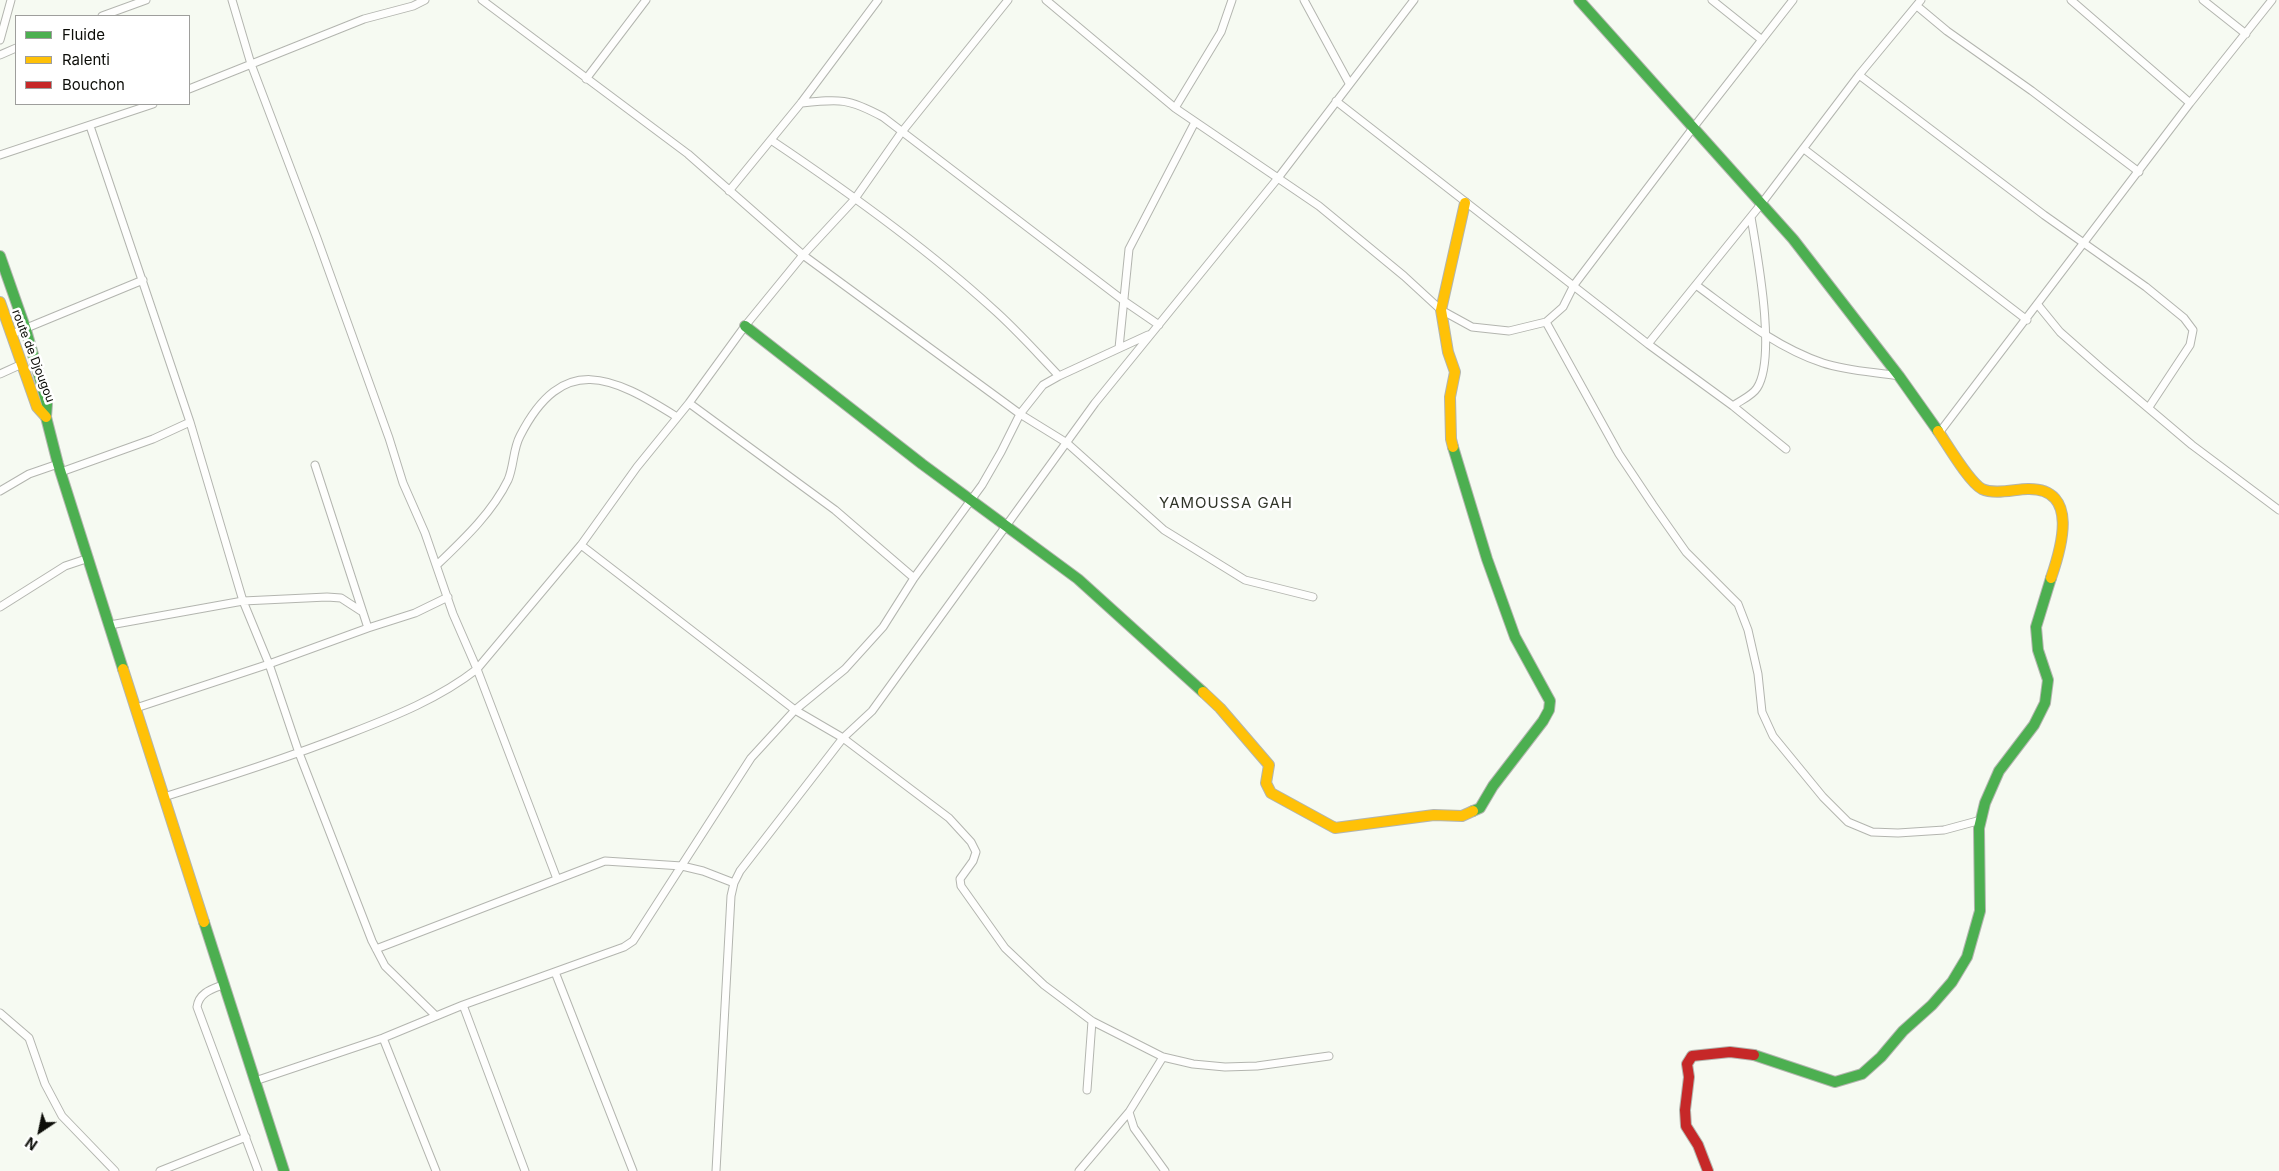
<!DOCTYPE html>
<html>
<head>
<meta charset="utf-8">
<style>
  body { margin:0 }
  #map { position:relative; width:2279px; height:1171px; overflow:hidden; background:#f6faf2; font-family:Inter,sans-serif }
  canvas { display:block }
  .legend { position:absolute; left:15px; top:15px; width:175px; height:90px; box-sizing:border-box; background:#fff; border:1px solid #9e9e9c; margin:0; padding:6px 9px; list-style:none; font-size:15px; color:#0c0d08 }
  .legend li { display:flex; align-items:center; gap:10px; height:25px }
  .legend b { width:25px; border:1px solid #9e9e9c }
  .north { position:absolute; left:15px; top:1106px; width:50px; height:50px; -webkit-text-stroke:4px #fff; paint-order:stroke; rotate:214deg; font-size:14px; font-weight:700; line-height:20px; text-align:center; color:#0c0d08 }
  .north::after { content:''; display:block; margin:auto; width:18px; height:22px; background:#0c0d08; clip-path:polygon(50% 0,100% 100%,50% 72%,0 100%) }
</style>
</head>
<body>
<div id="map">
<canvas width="2279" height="1171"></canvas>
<ul class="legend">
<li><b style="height:6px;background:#4caf50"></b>Fluide</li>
<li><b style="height:6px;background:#ffc107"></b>Ralenti</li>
<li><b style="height:6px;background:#c62828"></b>Bouchon</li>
</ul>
<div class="north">N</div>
</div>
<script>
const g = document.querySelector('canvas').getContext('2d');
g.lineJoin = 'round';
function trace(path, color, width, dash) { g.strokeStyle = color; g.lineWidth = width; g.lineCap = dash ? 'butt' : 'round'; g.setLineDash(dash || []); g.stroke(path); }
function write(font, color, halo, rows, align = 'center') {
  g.font = font + ' Inter,sans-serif'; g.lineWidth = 5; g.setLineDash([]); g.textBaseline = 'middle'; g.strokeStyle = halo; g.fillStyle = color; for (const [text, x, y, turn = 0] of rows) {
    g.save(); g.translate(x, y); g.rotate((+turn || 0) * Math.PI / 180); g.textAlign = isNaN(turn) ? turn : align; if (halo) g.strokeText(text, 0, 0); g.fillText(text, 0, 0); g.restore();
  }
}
const street = new Path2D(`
  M 232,0 L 251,64 L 317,238 L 389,438 L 403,483 L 425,533 L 453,614 L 477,669 L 557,879
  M 482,0 L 688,154 L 803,255 L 1020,414 L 1067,443 L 1164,530 L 1245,580 L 1313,597
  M 1046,0 L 1175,108 L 1319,206 L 1404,276 L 1441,310 L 1472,327 L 1509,331 L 1546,322 L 1563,307 L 1574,285 L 1693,128 L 1793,0
  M 1304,0 L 1349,83
  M 1712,0 L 1762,40
  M 2071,0 L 2190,103
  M 2203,0 L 2246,34
  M 1917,6 L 1947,31 L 2032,91 L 2139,172
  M 102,16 L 146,0
  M 0,40 L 11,0
  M 0,55 L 16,48
  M 1859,75 L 2044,215 L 2146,287 L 2184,318 L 2193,330 L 2190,345 L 2149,407
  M 586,79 L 646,0
  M 189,89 L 364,19 L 413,6 L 425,0
  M 1336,101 L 1648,344 L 1733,406 L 1786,449
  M 801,103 C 840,99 848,98 883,117 L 1124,301 L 1159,325
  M 1175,108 L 1221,32 L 1232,0
  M 90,126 L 190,422 L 243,601 L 269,664 L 299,753 L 372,941 L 385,966 L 436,1016
  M 771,140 C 847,191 924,246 992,308 C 1016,329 1037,353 1059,376
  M 1804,149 L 2027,320
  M 0,155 L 153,104
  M 729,191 L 801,103 L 878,0
  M 1696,285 C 1737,315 1775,347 1823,363 C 1847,371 1875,372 1899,376
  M 2038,305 L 2060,332 L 2102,369 L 2192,445 L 2279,510
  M 1546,322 L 1619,454 L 1653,505 L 1686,552 L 1738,604 L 1748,630 L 1758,674 L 1762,712 L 1773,736 L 1823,797 L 1848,822 L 1872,832 L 1898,833 L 1944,830 L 1981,820
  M 12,334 L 143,280
  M 1648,344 L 1762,203 L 1859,75 L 1921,0
  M 1119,348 L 1129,249 L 1195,122
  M 0,374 L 22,364
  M 689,403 L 835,510 L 914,578
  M 1733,406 C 1741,400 1752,396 1757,388 C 1777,357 1757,254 1751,217
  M 1939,433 L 2190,103 L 2272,0
  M 315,465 L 368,628 L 415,613 L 448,597
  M 61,472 L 153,439 L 190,422
  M 0,491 L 29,474 L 58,464
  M 581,545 L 795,710 L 843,738 L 949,818 L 971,842 L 976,852 L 973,861 L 960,879 L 961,886 L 1005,948 L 1044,985 L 1092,1021 L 1163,1057 L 1193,1064 L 1225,1067 L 1257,1066 L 1329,1056
  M 437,565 C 463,540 492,513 508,480 C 514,466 513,449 520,436 C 563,352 612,376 677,417
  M 0,607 L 65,566 L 89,558
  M 110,625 L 243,601 L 327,597 L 341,598 L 361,611
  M 136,708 L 269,664 L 368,628
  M 164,797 C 227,777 290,757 351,733 C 395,716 440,698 477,669 L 581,545 L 637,467 L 689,403 L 745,326 L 803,255 L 854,200 L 901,133 L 1008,0
  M 376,949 L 605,861 L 682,866 L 703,871 L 734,883
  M 555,972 L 633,1171
  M 225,984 C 213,989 199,992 197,1007 L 258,1171
  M 463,1005 L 525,1171
  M 0,1013 L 29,1038 L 45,1084 L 62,1116 L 115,1171
  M 383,1038 L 436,1171
  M 255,1081 L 383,1038 L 463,1005 L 624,947 L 633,941 L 751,758 L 795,710 L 845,669 L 883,627 L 914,578 L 982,485 L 1001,452 L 1020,414 L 1043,385 L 1059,376 L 1148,335
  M 1087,1090 L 1092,1021
  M 1129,1112 L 1134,1128 L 1165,1171
  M 160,1171 L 246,1137
  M 716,1171 L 731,896 L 734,883 L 740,871 L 843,738 L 872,711 L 1095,403 L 1278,178 L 1414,0
  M 1079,1171 L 1129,1112 L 1163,1057`);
const fast = new Path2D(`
  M 1579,0 L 1793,239 L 1899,376 L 1938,431
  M 0,256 L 26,330 L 47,404 L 46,417 L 58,464 L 123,669
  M 745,326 L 922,464 L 1078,579 L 1203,692
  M 1453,447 L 1487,559 L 1515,637 L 1550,701 L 1549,710 L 1543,721 L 1493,786 L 1480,808 L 1473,811
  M 204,922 L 284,1171
  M 1754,1055 L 1835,1082 L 1862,1074 L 1881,1057 L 1903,1031 L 1932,1005 L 1952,982 L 1967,957 L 1980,911 L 1979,828 L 1985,803 L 1999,771 L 2034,725 L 2045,703 L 2048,680 L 2038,650 L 2036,627 L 2051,578`);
const slow = new Path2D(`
  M 0,302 L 37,407 L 46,417
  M 1938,431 C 1947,444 1969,482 1982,489 C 1995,495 2015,489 2028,489 C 2080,488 2061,549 2051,578
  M 1453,447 L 1451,439 L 1450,397 L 1455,372 L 1448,352 L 1441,310 L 1465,203
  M 123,669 L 204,922
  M 1203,692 L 1220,708 L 1269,765 L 1266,783 L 1271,793 L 1335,828 L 1434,815 L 1462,816 L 1473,811`);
const jam = new Path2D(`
  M 1708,1171 L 1698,1145 L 1686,1126 L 1685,1110 L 1689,1077 L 1687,1064 L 1692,1056 L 1730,1052 L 1754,1055`);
const streetNames = [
  ["route de Djougou",33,356,69]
];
const quarterNames = [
  ["YAMOUSSA GAH",1226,503]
];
trace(street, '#b3b5af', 9);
trace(fast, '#b3b5af', 12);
trace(slow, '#b3b5af', 12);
trace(jam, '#b3b5af', 12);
trace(street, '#fefefd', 7);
trace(fast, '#4caf50', 10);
trace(slow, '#ffc107', 10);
trace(jam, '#c62828', 10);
write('12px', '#0c0d08', '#fff', streetNames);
g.letterSpacing = '1px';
write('15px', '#313529', '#fff', quarterNames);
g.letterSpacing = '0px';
</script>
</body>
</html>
